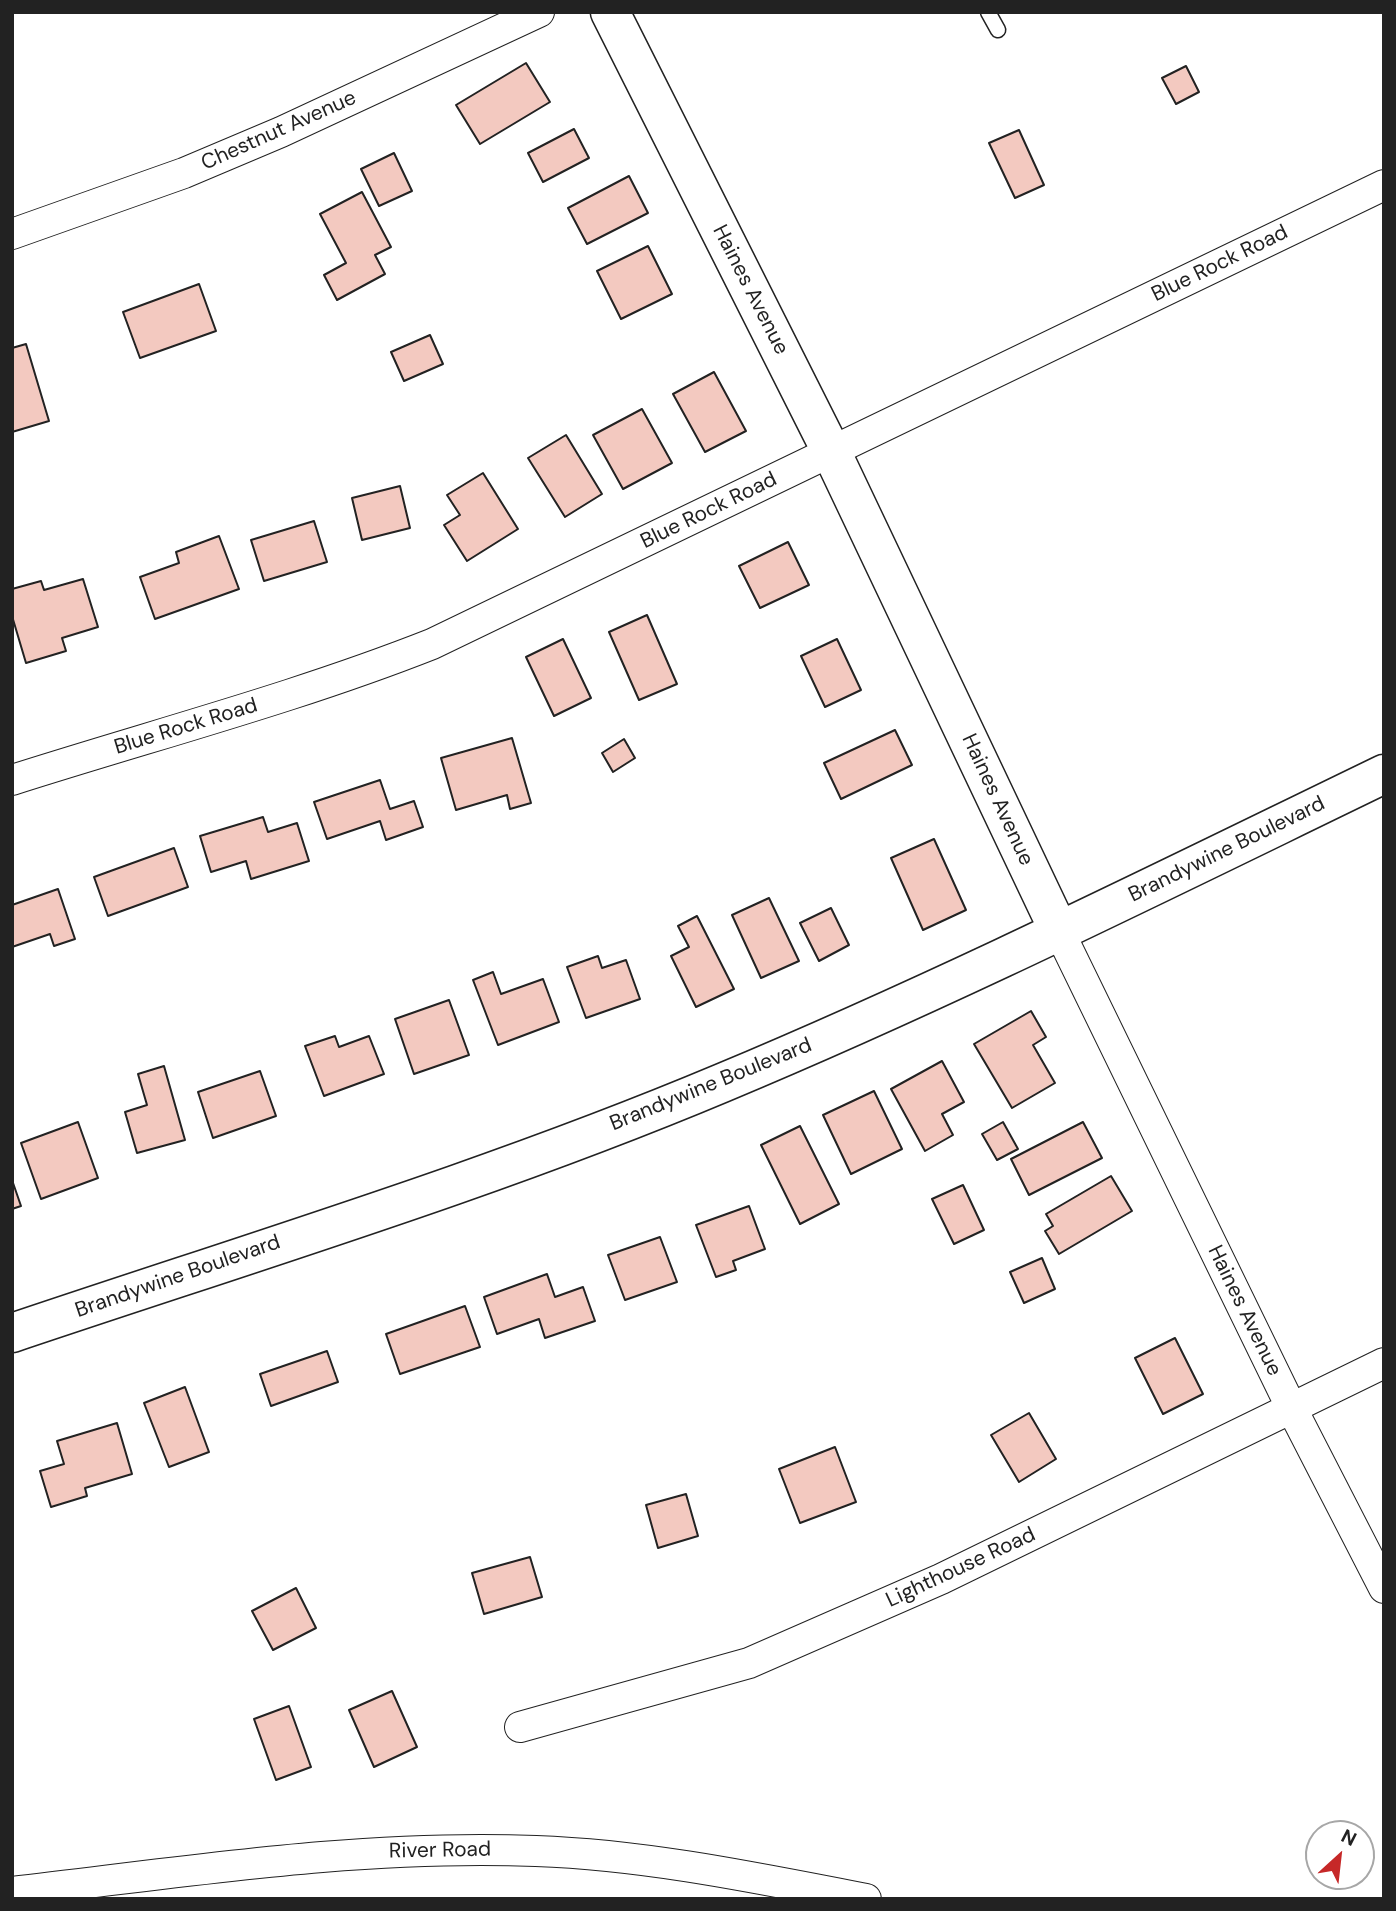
<!DOCTYPE html>
<html>
<head>
<meta charset="utf-8">
<style>
  body { margin:0 }
  #map { position:relative; width:1396px; height:1911px; overflow:hidden; background:#fff; font-family:"DM Sans",sans-serif }
  canvas { display:block }
  .frame { position:absolute; inset:0; border:14px solid #222; pointer-events:none }
  .north { position:absolute; left:1305px; top:1820px; width:70px; height:70px; box-sizing:border-box; background:#fff; border:2px solid #a7a7a7; border-radius:50%; rotate:27deg; font-size:19px; font-weight:700; line-height:28px; text-align:center; color:#222 }
  .north::after { content:''; display:block; margin:auto; width:24px; height:32px; background:#c62828; clip-path:polygon(50% 0,100% 100%,50% 72%,0 100%) }
</style>
</head>
<body>
<div id="map">
<canvas width="1396" height="1911"></canvas>
<div class="frame"></div>
<div class="north">N</div>
</div>
<script>
const g = document.querySelector('canvas').getContext('2d');
g.lineJoin = 'round';
function fillPath(path, color) { g.fillStyle = color; g.fill(path, 'evenodd'); }
function trace(path, color, width, dash) { g.strokeStyle = color; g.lineWidth = width; g.lineCap = dash ? 'butt' : 'round'; g.setLineDash(dash || []); g.stroke(path); }
function write(font, color, halo, rows, align = 'center') {
  g.font = font + ' "DM Sans",sans-serif'; g.lineWidth = 5; g.setLineDash([]); g.textBaseline = 'middle'; g.strokeStyle = halo; g.fillStyle = color; for (const [text, x, y, turn = 0] of rows) {
    g.save(); g.translate(x, y); g.rotate((+turn || 0) * Math.PI / 180); g.textAlign = isNaN(turn) ? turn : align; if (halo) g.strokeText(text, 0, 0); g.fillText(text, 0, 0); g.restore();
  }
}
const building = new Path2D(`
  M 526,63 L 550,102 L 480,144 L 456,105 Z
  M 1186,66 L 1199,92 L 1176,104 L 1162,78 Z
  M 574,129 L 589,158 L 543,182 L 528,153 Z
  M 1019,130 L 1044,185 L 1015,198 L 989,143 Z
  M 394,153 L 412,191 L 379,206 L 361,169 Z
  M 629,176 L 648,213 L 587,244 L 568,208 Z
  M 362,192 L 391,247 L 375,255 L 385,274 L 337,300 L 324,275 L 346,263 L 320,214 Z
  M 648,246 L 672,294 L 621,319 L 597,271 Z
  M 199,284 L 216,331 L 140,358 L 123,312 Z
  M 430,335 L 443,364 L 404,381 L 391,352 Z
  M 26,344 L 49,421 L 12,432 L 12,348 Z
  M 714,372 L 746,431 L 705,452 L 673,394 Z
  M 642,409 L 672,463 L 623,489 L 593,435 Z
  M 566,435 L 602,494 L 565,517 L 528,458 Z
  M 483,473 L 518,529 L 467,561 L 444,525 L 460,515 L 447,495 Z
  M 400,486 L 410,528 L 362,540 L 352,498 Z
  M 314,521 L 327,562 L 264,581 L 251,540 Z
  M 219,536 L 239,589 L 155,619 L 140,577 L 179,563 L 176,552 Z
  M 788,542 L 809,585 L 760,608 L 739,566 Z
  M 83,579 L 98,627 L 62,638 L 66,651 L 26,663 L 12,616 L 12,589 L 41,581 L 44,590 Z
  M 647,615 L 677,684 L 639,700 L 609,632 Z
  M 563,639 L 591,698 L 554,716 L 526,657 Z
  M 837,639 L 861,690 L 825,707 L 801,656 Z
  M 895,730 L 912,765 L 841,799 L 824,763 Z
  M 512,738 L 531,803 L 510,809 L 507,795 L 456,810 L 441,758 Z
  M 624,739 L 635,758 L 613,772 L 602,753 Z
  M 380,780 L 390,809 L 414,801 L 423,827 L 386,840 L 380,821 L 327,839 L 314,802 Z
  M 263,817 L 268,832 L 297,823 L 309,861 L 251,879 L 246,861 L 211,872 L 200,836 Z
  M 934,839 L 966,910 L 923,930 L 891,858 Z
  M 174,848 L 188,887 L 108,916 L 94,877 Z
  M 58,889 L 75,939 L 54,946 L 50,934 L 12,947 L 12,905 Z
  M 769,898 L 799,961 L 761,978 L 732,915 Z
  M 831,908 L 849,945 L 819,961 L 800,923 Z
  M 697,916 L 734,989 L 696,1007 L 671,956 L 689,947 L 678,926 Z
  M 598,956 L 602,968 L 626,960 L 640,999 L 586,1018 L 567,967 Z
  M 493,972 L 501,994 L 543,979 L 559,1022 L 498,1045 L 473,980 Z
  M 449,1000 L 469,1055 L 414,1074 L 395,1019 Z
  M 1031,1011 L 1046,1037 L 1033,1045 L 1055,1083 L 1012,1108 L 974,1044 Z
  M 335,1036 L 339,1047 L 369,1036 L 384,1074 L 324,1096 L 305,1046 Z
  M 942,1061 L 964,1102 L 942,1114 L 953,1135 L 925,1151 L 891,1089 Z
  M 164,1066 L 185,1140 L 137,1153 L 125,1112 L 147,1105 L 138,1074 Z
  M 260,1071 L 276,1116 L 213,1138 L 198,1092 Z
  M 874,1091 L 902,1149 L 851,1174 L 823,1115 Z
  M 78,1122 L 98,1178 L 41,1199 L 21,1143 Z
  M 1003,1122 L 1018,1149 L 997,1160 L 982,1134 Z
  M 1083,1122 L 1102,1158 L 1029,1195 L 1011,1159 Z
  M 800,1126 L 839,1204 L 800,1224 L 761,1145 Z
  M 1111,1176 L 1132,1211 L 1059,1254 L 1045,1231 L 1053,1226 L 1046,1214 Z
  M 12,1180 L 21,1206 L 12,1209 Z
  M 963,1185 L 984,1230 L 954,1244 L 932,1199 Z
  M 749,1206 L 765,1249 L 733,1261 L 736,1270 L 716,1277 L 696,1225 Z
  M 660,1237 L 677,1282 L 625,1300 L 608,1255 Z
  M 1042,1258 L 1055,1289 L 1024,1303 L 1010,1272 Z
  M 547,1274 L 555,1297 L 583,1287 L 595,1321 L 545,1338 L 539,1319 L 497,1334 L 484,1297 Z
  M 465,1306 L 480,1347 L 400,1374 L 386,1334 Z
  M 1175,1338 L 1203,1394 L 1163,1414 L 1135,1358 Z
  M 327,1351 L 338,1382 L 271,1406 L 260,1374 Z
  M 185,1387 L 209,1452 L 169,1467 L 144,1403 Z
  M 1029,1413 L 1056,1459 L 1019,1482 L 991,1435 Z
  M 117,1423 L 132,1474 L 85,1488 L 87,1496 L 51,1507 L 40,1471 L 64,1464 L 57,1441 Z
  M 835,1447 L 856,1502 L 800,1523 L 779,1469 Z
  M 686,1494 L 698,1536 L 658,1548 L 646,1505 Z
  M 530,1557 L 542,1597 L 484,1614 L 472,1573 Z
  M 296,1588 L 316,1628 L 273,1650 L 252,1611 Z
  M 392,1691 L 417,1747 L 374,1767 L 349,1710 Z
  M 289,1706 L 311,1767 L 276,1780 L 254,1719 Z`);
const lane = new Path2D(`
  M 988,12 L 998,30`);
const street = new Path2D(`
  M 12,234 L 184,173 L 281,132 L 539,12
  M 12,780 C 153,735 295,698 432,644 L 1384,185
  M 1059,931 L 1291,1407 L 1384,1588
  M 520,1727 L 749,1663 L 941,1579 L 1384,1363
  M 12,1892 C 186,1872 361,1844 536,1851 C 647,1855 757,1878 866,1899`);
const secondary = new Path2D(`
  M 610,12 L 831,451 L 1059,931
  M 12,1333 C 249,1253 491,1180 722,1083 C 947,989 1165,880 1384,774`);
const streetNames = [
  ["Chestnut Avenue",279,131,-24],
  ["Blue Rock Road",1220,264,-26],
  ["Haines Avenue",750,290,63],
  ["Blue Rock Road",709,511,-26],
  ["Blue Rock Road",186,727,-17],
  ["Haines Avenue",997,800,65],
  ["Brandywine Boulevard",1227,850,-26],
  ["Brandywine Boulevard",711,1085,-22],
  ["Brandywine Boulevard",178,1277,-19],
  ["Haines Avenue",1244,1311,64],
  ["Lighthouse Road",961,1568,-25],
  ["River Road",440,1851,-1]
];
fillPath(building, '#f3c9c0');
trace(building, '#222', 2);
trace(lane, '#222', 17);
trace(street, '#222', 32);
trace(secondary, '#222', 41);
trace(lane, '#fff', 14);
trace(street, '#fff', 30);
trace(secondary, '#fff', 38);
write('21px', '#222', '#fff', streetNames);
</script>
</body>
</html>
